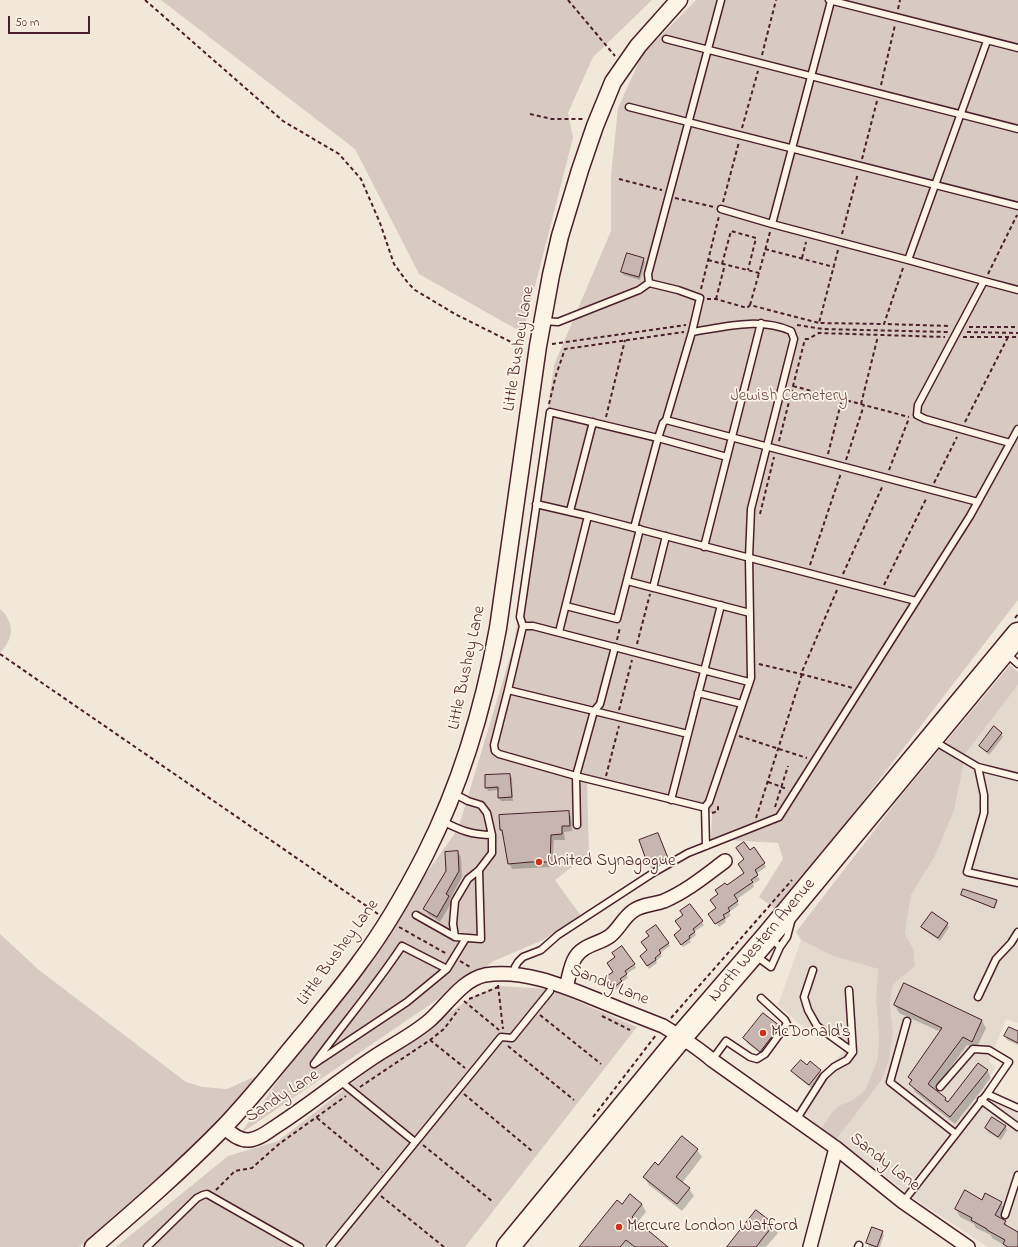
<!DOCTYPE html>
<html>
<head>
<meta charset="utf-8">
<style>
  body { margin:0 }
  #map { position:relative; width:1018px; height:1247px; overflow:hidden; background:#f1e8da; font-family:"Indie Flower",sans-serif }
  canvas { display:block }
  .scale { position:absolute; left:8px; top:16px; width:82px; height:18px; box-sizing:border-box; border:2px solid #4a1f2b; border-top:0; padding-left:5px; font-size:12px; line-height:14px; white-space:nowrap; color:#4a1f2b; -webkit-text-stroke:3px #fcf5e5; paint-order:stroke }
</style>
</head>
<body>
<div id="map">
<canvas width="1018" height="1247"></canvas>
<div class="scale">50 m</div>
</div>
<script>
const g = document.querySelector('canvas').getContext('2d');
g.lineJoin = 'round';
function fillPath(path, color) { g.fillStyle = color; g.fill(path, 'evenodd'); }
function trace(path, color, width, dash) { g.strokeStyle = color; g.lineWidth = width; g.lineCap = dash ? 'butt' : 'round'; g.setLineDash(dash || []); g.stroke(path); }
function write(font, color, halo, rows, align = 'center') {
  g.font = font + ' "Indie Flower",sans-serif'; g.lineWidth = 3.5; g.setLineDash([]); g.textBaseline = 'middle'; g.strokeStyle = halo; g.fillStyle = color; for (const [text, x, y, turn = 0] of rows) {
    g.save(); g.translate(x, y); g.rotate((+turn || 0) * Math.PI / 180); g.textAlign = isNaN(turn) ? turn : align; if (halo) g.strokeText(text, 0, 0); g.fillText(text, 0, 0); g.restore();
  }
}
const built = new Path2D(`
  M 1018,685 L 1018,1023 L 1006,1019 L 989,1062 L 996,1067 L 983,1085 L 1018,1104 L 1018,1247 L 988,1247 L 922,1204 L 836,1140 L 881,1081 L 893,1032 L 890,1003 L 893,985 L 915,966 L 914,951 L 905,933 L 911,895 L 934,858 L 954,811 L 966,753 Z
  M 801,940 L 833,956 L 878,969 L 876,1000 L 879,1037 L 877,1061 L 865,1090 L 853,1100 L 840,1105 L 832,1112 L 821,1129 L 799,1109 L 816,1083 L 844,1050 L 816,1031 L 802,1026 L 778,1005 Z`);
const green = new Path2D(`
  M 161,0 L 652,0 L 593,57 L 568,113 L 573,138 L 523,333 L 419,274 L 355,149 Z
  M 696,0 L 1018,0 L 1018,600 L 778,911 L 759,897 L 783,859 L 778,843 L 711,839 L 712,813 L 587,783 L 589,854 L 555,880 L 581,916 L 543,940 L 494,961 L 240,1134 L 458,829 L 514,644 L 554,365 L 611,231 L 611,176 L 618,108 L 642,55 Z
  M 0,609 C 15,622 14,639 0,653 Z
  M 1010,665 L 1018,672 L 1018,685 L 966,753 L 954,811 L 934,858 L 911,895 L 905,933 L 914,951 L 915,966 L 893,985 L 890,1003 L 893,1032 L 889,1060 L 881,1081 L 836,1140 L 821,1129 L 832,1112 L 840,1105 L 853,1100 L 865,1090 L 877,1061 L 879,1037 L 876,1000 L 878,969 L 833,956 L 801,940 L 796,932 L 900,797 Z
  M 0,934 L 39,970 L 186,1082 L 203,1087 L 227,1089 L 256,1076 L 225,1116 L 149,1186 L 79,1247 L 0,1247 Z
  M 499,986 L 549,989 L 637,1027 L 465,1247 L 116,1247 L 228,1156 L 278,1141 L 369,1070 L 472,997 Z`);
const shadow = new Path2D(`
  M 643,259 L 645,262 L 640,280 L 624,275 L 622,272 Z
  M 1001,733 L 1003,737 L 989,755 L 983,749 L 981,746 Z
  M 510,775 L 512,778 L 513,801 L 501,801 L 499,798 L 499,790 L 488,791 L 486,787 Z
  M 568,812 L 571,817 L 572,831 L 564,832 L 565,840 L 554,840 L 552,867 L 512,869 L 509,863 L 504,835 L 501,830 Z
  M 658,834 L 670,864 L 652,871 L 640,841 Z
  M 749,851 L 764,863 L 766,867 L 756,874 L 760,880 L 753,884 L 754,887 L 736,900 L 739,905 L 729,912 L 731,915 L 725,920 L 726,922 L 719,927 L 712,918 L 726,886 L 745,873 L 745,860 Z
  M 458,852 L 461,857 L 462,877 L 450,899 L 452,902 L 440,922 L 428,914 L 425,909 Z
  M 962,895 L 996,901 L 997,902 L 995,909 Z
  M 690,905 L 704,925 L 694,932 L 696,935 L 690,940 L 691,942 L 683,947 L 677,938 L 683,930 L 685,915 Z
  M 947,924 L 949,927 L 940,941 L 924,930 L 922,927 Z
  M 668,943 L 670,946 L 660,953 L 662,956 L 656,961 L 657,963 L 649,969 L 643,959 Z
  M 616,958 L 634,964 L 636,968 L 626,974 L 628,978 L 622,982 L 623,985 L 615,990 L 609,981 L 614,972 Z
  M 895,1005 L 982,1021 L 986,1028 L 976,1049 L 967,1045 L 934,1090 L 945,1098 L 948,1103 L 987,1070 L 991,1078 L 955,1124 L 915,1092 L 911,1084 L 912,1082 L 909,1077 L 941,1032 L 899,1013 Z
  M 779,1027 L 782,1032 L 764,1056 L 748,1044 L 744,1038 Z
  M 1018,1033 L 1018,1045 L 1007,1040 L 1005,1036 Z
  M 810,1062 L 820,1071 L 822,1074 L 811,1088 L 795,1075 L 793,1071 L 807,1066 Z
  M 1005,1126 L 1007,1130 L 1001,1140 L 988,1132 L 986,1128 Z
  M 697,1150 L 702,1157 L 682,1183 L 689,1189 L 694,1196 L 682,1211 L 649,1185 L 644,1177 L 659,1167 Z
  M 982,1201 L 1001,1203 L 1005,1211 L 1001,1220 L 1005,1222 L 1008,1227 L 1018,1233 L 1018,1247 L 1006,1247 L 1004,1245 L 992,1238 L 991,1235 L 976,1228 L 974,1224 L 960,1217 L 956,1209 Z
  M 642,1204 L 646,1212 L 637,1223 L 667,1247 L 580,1247 L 622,1205 Z
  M 773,1225 L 778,1233 L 766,1247 L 728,1247 Z
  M 882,1232 L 884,1235 L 880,1247 L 869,1247 L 867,1243 Z`);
const building = new Path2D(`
  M 627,253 L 644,258 L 639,277 L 621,272 Z
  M 994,726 L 1002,733 L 987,752 L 979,746 Z
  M 510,774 L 512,797 L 498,798 L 498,787 L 485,788 L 485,775 Z
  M 569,811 L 570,826 L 562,826 L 562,834 L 551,835 L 550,862 L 530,862 L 508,864 L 502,830 L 500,830 L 499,815 Z
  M 658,833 L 668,858 L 648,865 L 639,840 Z
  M 744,842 L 750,850 L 754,847 L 765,863 L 755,870 L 758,875 L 751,880 L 753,882 L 734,895 L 738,901 L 728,908 L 730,911 L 723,915 L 725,918 L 715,924 L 708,914 L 716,908 L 710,900 L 718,894 L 715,890 L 725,883 L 727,885 L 744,873 L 738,864 L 744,859 L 736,848 Z
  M 458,851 L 459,871 L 446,894 L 449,896 L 437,917 L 423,909 L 446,871 L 445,852 Z
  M 963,889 L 997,900 L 994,908 L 961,895 Z
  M 690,904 L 703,921 L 693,929 L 695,932 L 689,936 L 690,938 L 681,945 L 674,935 L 681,929 L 675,921 L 683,915 L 680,911 Z
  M 932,912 L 948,923 L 938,938 L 921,927 Z
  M 656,925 L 669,943 L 659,950 L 661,953 L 655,958 L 656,960 L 647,966 L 640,956 L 647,950 L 641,942 L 649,936 L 646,932 Z
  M 622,946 L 635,964 L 625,971 L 627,974 L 620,979 L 622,981 L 613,988 L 605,977 L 613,972 L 607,963 L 615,957 L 612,953 Z
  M 904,983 L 982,1020 L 972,1042 L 963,1037 L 928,1084 L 946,1098 L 945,1100 L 948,1102 L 978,1063 L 988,1070 L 950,1117 L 909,1084 L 912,1080 L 908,1077 L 942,1028 L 894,1005 Z
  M 763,1013 L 780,1026 L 760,1052 L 743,1038 Z
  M 1009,1027 L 1018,1031 L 1018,1043 L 1004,1036 Z
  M 801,1060 L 807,1065 L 810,1061 L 821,1070 L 809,1085 L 791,1071 Z
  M 992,1117 L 1006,1126 L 998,1137 L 985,1128 Z
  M 682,1136 L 698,1149 L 676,1177 L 690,1188 L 677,1204 L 643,1177 L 655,1162 L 658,1165 Z
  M 965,1190 L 982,1200 L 985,1193 L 1002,1202 L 995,1215 L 1006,1221 L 1004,1224 L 1018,1232 L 1018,1247 L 1008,1247 L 1003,1244 L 1005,1240 L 987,1230 L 987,1229 L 971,1220 L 972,1218 L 955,1209 Z
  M 630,1194 L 642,1204 L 632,1217 L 668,1247 L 635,1247 L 626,1240 L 620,1247 L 579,1247 L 617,1200 L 622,1204 Z
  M 756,1210 L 774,1224 L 756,1247 L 727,1247 Z
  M 872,1227 L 883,1231 L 877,1247 L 866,1243 Z`);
const path = new Path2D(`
  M 145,0 L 283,121 L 339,154 L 361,179 L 380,223 L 394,264 L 408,283 L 415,290 L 455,314 L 515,344 L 526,345
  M 568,0 L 615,56
  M 898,9 L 900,0
  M 762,55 L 776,0
  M 881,85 L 895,25
  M 530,114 L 552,119 L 584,119
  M 742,128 L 758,71
  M 862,159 L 877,101
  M 619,179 L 662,190
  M 675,198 L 714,207
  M 723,202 L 739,142
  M 842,234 L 858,173
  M 765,249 L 834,267
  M 838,250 L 819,323 L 884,324
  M 802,258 L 806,242
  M 708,260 L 759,273 L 770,232
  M 722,264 L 731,231 L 756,238 L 748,270
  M 903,268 L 884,324 L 950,326
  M 988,274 L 1017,215
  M 701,289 L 719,216
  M 707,299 L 716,299 L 747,308 L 750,305 L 819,323
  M 716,299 L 725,264
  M 750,305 L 759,273
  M 797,325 L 823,329 L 948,332
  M 969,327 L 1018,327
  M 967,332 L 1018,333
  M 963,337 L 1018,337
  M 805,339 L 808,339 L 819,333 L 945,337
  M 552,344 L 686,325
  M 793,386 L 909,417
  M 549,404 L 556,375 L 565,349 L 684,332
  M 861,404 L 878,336
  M 606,417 L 625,340
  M 965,422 L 1008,337
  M 779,441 L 805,339
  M 828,454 L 842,399
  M 846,460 L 864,405
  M 889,470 L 909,418
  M 934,483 L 957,437
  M 760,514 L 774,457
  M 810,565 L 841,473
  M 843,574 L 883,485
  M 884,585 L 927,497
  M 837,590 L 801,674 L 853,688
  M 1015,618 L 1018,614
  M 617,640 L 620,627
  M 637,644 L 650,594
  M 0,654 L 378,914
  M 759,664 L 801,674
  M 619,710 L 632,660
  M 739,736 L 807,758
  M 606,776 L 619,726
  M 768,782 L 787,789
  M 775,807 L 788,766
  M 712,813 L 718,811 L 718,804
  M 756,818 L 802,674
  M 399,927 L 447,954
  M 460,961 L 472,968
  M 498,985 L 503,1029
  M 469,999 L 498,987
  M 464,1001 L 499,1030
  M 540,1015 L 601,1064
  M 602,1016 L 630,1030
  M 671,1018 L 792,880
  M 430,1040 L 465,1068
  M 508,1046 L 574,1100
  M 360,1087 L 430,1040 L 444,1029 L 459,1009
  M 464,1094 L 532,1151
  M 593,1117 L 656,1035
  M 317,1118 L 382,1172
  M 423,1145 L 492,1201
  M 216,1190 L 235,1171 L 252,1168 L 279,1144 L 346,1096
  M 381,1196 L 444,1247`);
const service = new Path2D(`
  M 829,0 L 1018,48
  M 831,1 L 772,224 L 908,260
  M 666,39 L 1018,129
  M 629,107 L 1018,206
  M 721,209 L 772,224
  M 984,281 L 908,260 L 987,41
  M 649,283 L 648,274 L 721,0
  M 543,321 L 558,322 L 639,290 L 649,283 L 678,290 L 700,298 L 692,332 L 666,420 L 663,423 L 658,438 L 634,528
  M 692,332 C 724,327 759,317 791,331 L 794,339 L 751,509 L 749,558 L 751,678 L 709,802 L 705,807 L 702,807 L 576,776 L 499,754 L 495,751 L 494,745 L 508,690 L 523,626 L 520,617 L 550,412 L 658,438 L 727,457
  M 666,420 L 978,502
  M 1010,443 L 925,419 L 917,415 L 918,405 L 984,281 L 1018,290
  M 536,504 L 588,516 L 916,601
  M 570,511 L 593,422
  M 704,547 L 761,323
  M 627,581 L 750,613
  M 653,588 L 666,536
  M 566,606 L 617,619 L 640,529
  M 523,626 L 533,626 L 749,682
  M 559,632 L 588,516
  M 1007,654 L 1018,664
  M 508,690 L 688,734
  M 698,693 L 742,704
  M 934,741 L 978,767 L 1018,777
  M 978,767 L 984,795 L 984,813 L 967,872 L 1018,883
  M 453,793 L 468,801 L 481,805 L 487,813 L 492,835 L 492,853 L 479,870 L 468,879 L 455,901 L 453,924 L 455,937 L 481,939 L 479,870
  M 671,800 L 721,605
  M 705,807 L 706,846
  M 442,821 C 460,830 471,835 492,835
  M 577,825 L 576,776 L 594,711 L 600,704 L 615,647
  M 416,915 L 455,937
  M 780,947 L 787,937 L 792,918
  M 756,956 L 771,967 L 780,947 L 771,938
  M 447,969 L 402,946 C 375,987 343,1024 314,1064 L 407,1002 L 447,969 L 466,938
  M 813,970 L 804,997 L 808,1010 L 817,1026 L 853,1052
  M 514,975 L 515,967 L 518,962 L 523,957 L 541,950 L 558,935 L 653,873 L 688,853 L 779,817 L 970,516 L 1018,429
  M 978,997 L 996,959 L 1011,943 L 1018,932
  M 907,1021 L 890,1082 L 956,1134
  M 712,1060 L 726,1041 L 750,1057 L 757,1059 L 765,1054 L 787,1024 L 785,1020 L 761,998
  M 340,1081 L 415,1142
  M 940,1087 L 973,1049 L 989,1050 L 1009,1062 L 987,1094
  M 981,1100 L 1018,1127
  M 796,1120 L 824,1076 L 834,1067 L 847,1060 L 853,1052 L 849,990
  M 903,1202 L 987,1094 L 1018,1108
  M 1005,1215 L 1018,1175
  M 147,1247 L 197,1198 L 203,1195 L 207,1194 L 300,1247
  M 330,1247 L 501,1037 L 512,1038 L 550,991
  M 858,1247 L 859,1245`);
const minor = new Path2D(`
  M 566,987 C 569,978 570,966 575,958 C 582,945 599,944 610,936 C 619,929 623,918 633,911 C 642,904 653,905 664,901 C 687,891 705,876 725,861
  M 223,1127 C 231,1133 239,1141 249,1140 C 260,1139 270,1130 278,1125 C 312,1103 343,1077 377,1055 C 394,1044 414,1034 430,1020 C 447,1005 462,980 485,975 C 522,969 561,985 593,998 C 617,1008 640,1017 663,1026 C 681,1037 697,1047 712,1060 L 836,1148 L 903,1202 L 968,1247
  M 810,1247 L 836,1148`);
const tertiary = new Path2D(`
  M 93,1247 C 137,1209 181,1171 222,1129 C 252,1098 278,1064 306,1031 C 324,1008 343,986 360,962 C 385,929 406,892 425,855 C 461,784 484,706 498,628 L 538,346 L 551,275 L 560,236 L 580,170 L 595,126 L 613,82 L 638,46 L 679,0`);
const trunk = new Path2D(`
  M 508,1247 L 681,1037 L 768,936 L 1018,634`);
const markers = [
  [539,862,4,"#c8321e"],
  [763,1033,4,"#c8321e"],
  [619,1227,4,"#c8321e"]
];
const streetNames = [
  ["Little Bushey Lane",520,349,-81],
  ["Little Bushey Lane",468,668,-78],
  ["North Western Avenue",763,941,-50],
  ["Little Bushey Lane",339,953,-54],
  ["Sandy Lane",609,986,22],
  ["Sandy Lane",283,1097,-33],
  ["Sandy Lane",884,1163,38]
];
const parkNames = [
  ["Jewish Cemetery",789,397]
];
const poiNames = [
  ["United Synagogue",547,862],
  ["McDonald's",771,1033],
  ["Mercure London Watford",627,1227]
];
fillPath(built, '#e4d9cd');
fillPath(green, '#d8cac0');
fillPath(shadow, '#0003');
fillPath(building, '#c7b6af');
trace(building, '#4a1f2b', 1);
trace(service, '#4a1f2b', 9);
trace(minor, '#4a1f2b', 16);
trace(tertiary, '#4a1f2b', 19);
trace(trunk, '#4a1f2b', 25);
trace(path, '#4a1f2b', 2, [4, 3]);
trace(service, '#fcf5e5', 6);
trace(minor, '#fcf5e5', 13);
trace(tertiary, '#fcf5e5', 16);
trace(trunk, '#fcf5e5', 22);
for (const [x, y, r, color] of markers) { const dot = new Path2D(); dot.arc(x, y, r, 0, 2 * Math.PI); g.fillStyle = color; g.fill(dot); trace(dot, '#fcf5e5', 1.5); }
write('17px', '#4a1f2b', '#fcf5e5', streetNames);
write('17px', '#6e4a50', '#fcf5e5', parkNames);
write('17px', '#4a1f2b', '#fcf5e5', poiNames, 'left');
</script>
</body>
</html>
